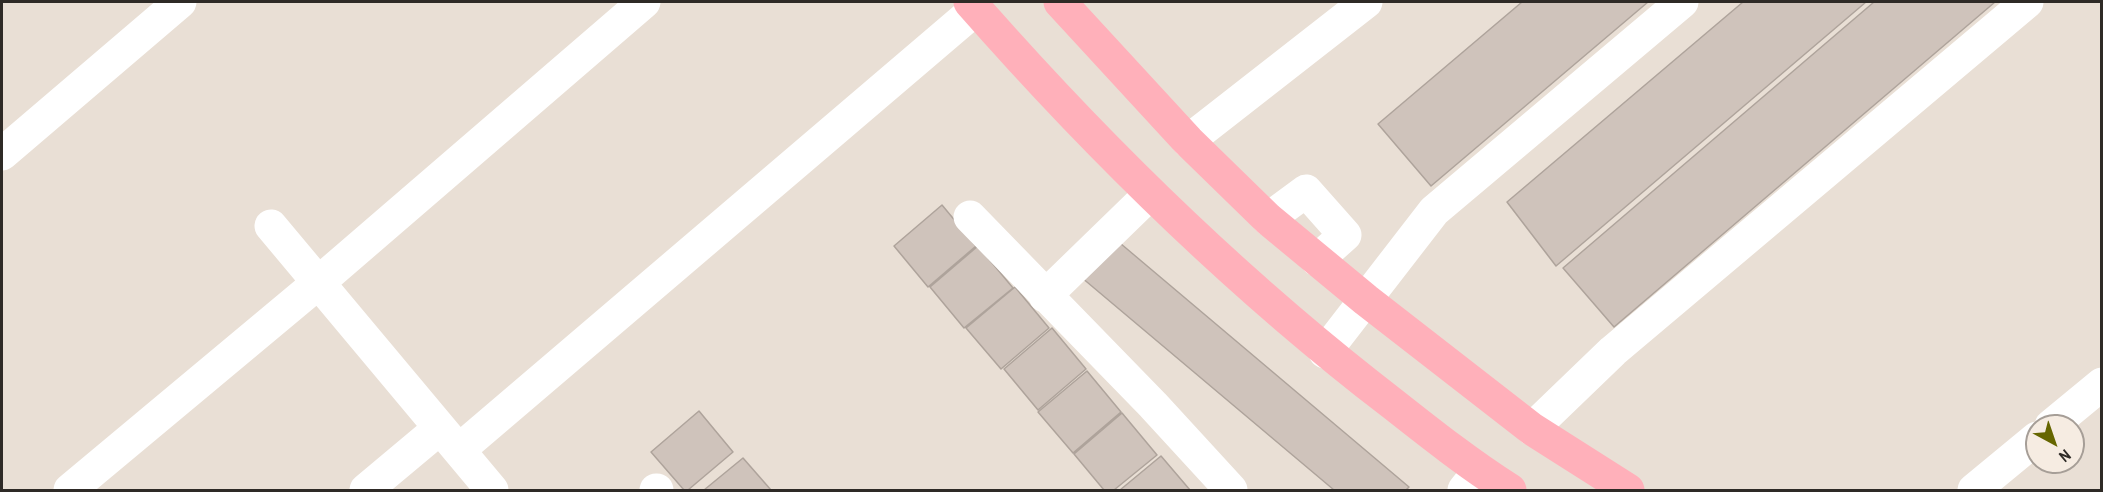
<!DOCTYPE html>
<html>
<head>
<meta charset="utf-8">
<style>
  body { margin:0 }
  #map { position:relative; width:2103px; height:492px; overflow:hidden; background:#e9dfd5; font-family:"Archivo Narrow",sans-serif }
  canvas { display:block }
  .frame { position:absolute; inset:0; border:3px solid #2e2a26; pointer-events:none }
  .north { position:absolute; left:2025px; top:414px; width:60px; height:60px; box-sizing:border-box; background:#f6ece2; border:2px solid #a69e97; border-radius:50%; rotate:140deg; font-size:16px; font-weight:700; line-height:24px; text-align:center; color:#2e2a26 }
  .north::after { content:''; display:block; margin:auto; width:21px; height:27px; background:#660; clip-path:polygon(50% 0,100% 100%,50% 72%,0 100%) }
</style>
</head>
<body>
<div id="map">
<canvas width="2103" height="492"></canvas>
<div class="frame"></div>
<div class="north">N</div>
</div>
<script>
const g = document.querySelector('canvas').getContext('2d');
g.lineJoin = 'round';
function fillPath(path, color) { g.fillStyle = color; g.fill(path, 'evenodd'); }
function trace(path, color, width, dash) { g.strokeStyle = color; g.lineWidth = width; g.lineCap = dash ? 'butt' : 'round'; g.setLineDash(dash || []); g.stroke(path); }
const building = new Path2D(`
  M 1522,2 L 1648,2 L 1431,186 L 1378,124 Z
  M 1743,2 L 1866,2 L 1556,266 L 1507,202 Z
  M 1874,2 L 1995,2 L 1614,327 L 1563,268 Z
  M 942,205 L 976,246 L 928,287 L 894,246 Z
  M 1114,238 L 1409,487 L 1406,490 L 1334,490 L 1081,277 Z
  M 978,246 L 1013,288 L 964,328 L 930,287 Z
  M 1015,287 L 1049,328 L 1001,369 L 966,328 Z
  M 1052,328 L 1086,369 L 1038,410 L 1004,369 Z
  M 1087,371 L 1121,412 L 1073,453 L 1038,412 Z
  M 699,411 L 733,452 L 688,490 L 684,490 L 651,452 Z
  M 1122,413 L 1157,455 L 1114,490 L 1104,490 L 1074,454 Z
  M 1161,456 L 1190,490 L 1120,490 Z
  M 743,458 L 771,490 L 704,490 Z`);
const minor = new Path2D(`
  M 1188,141 L 1366,2
  M 2,154 L 180,2
  M 970,217 L 1153,405 L 1231,490
  M 1268,219 L 1306,191 L 1345,235 L 1317,260
  M 271,226 L 492,490
  M 1045,296 L 1150,194
  M 1325,352 L 1434,211 L 1682,2
  M 2051,426 L 2102,384
  M 1532,429 L 1613,351 L 2027,2
  M 459,450 L 976,9
  M 70,490 L 318,283 L 644,2
  M 366,490 L 440,428
  M 656,490 L 657,490
  M 1464,490 L 1479,471
  M 1974,490 L 2037,438`);
const major = new Path2D(`
  M 970,2 C 1099,149 1238,285 1393,404 C 1431,434 1469,464 1510,490
  M 1060,2 L 1188,141 L 1268,219 L 1366,300 L 1532,429 L 1628,490`);
fillPath(building, '#cfc3bb');
trace(building, '#aea39b', 1.5);
trace(minor, '#fff', 33);
trace(major, '#ffb0ba', 33);
</script>
</body>
</html>
